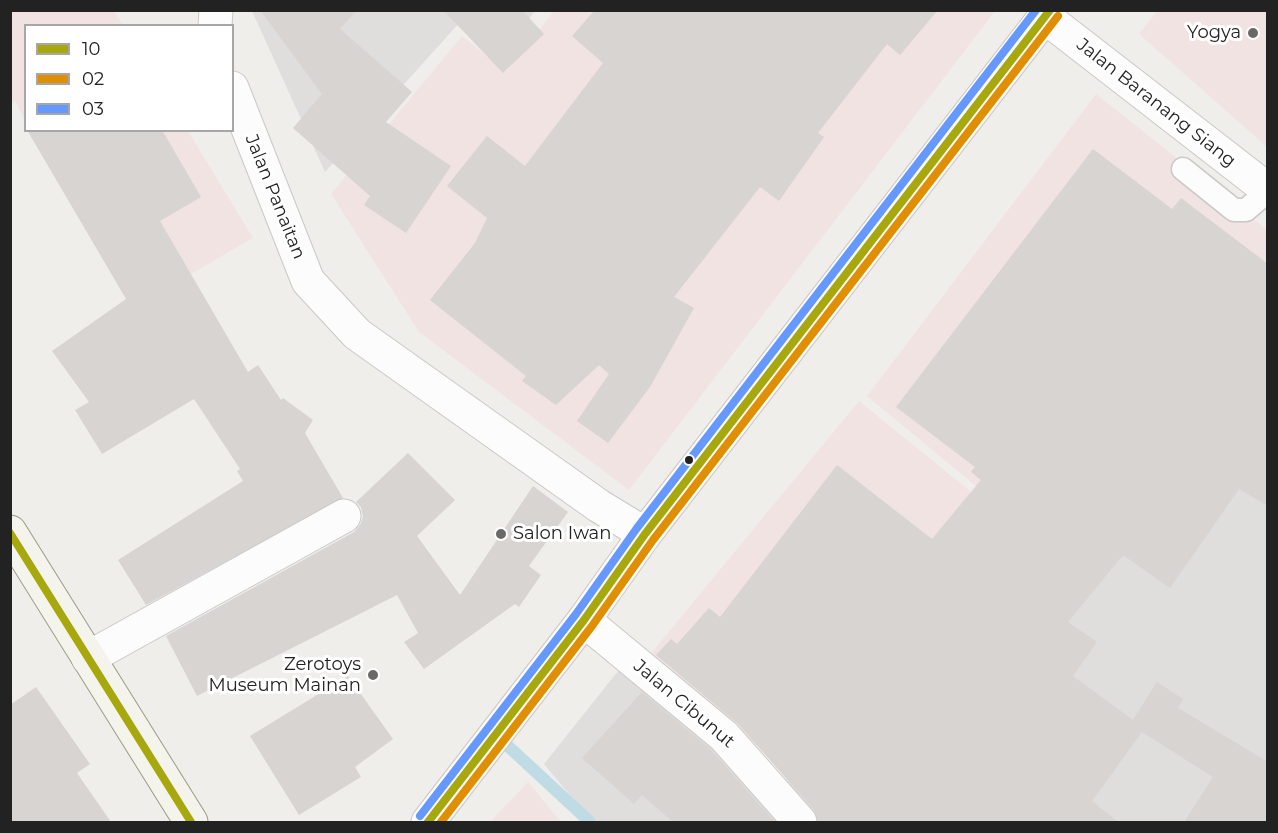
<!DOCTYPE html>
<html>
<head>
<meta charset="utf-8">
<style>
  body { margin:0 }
  #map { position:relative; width:1278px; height:833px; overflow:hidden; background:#f0eeeb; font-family:Montserrat,sans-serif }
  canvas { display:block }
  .frame { position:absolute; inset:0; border:12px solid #222; pointer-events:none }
  .legend { position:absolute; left:24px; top:24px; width:210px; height:108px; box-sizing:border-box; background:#fff; border:2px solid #a7a7a7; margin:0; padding:8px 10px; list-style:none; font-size:18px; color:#222 }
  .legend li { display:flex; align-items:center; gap:12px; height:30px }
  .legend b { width:30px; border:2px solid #a7a7a7 }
</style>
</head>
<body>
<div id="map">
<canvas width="1278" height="833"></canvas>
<div class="frame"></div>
<ul class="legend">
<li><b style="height:8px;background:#a7a70e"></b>10</li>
<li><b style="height:8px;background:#e08f03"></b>02</li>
<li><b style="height:8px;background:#69f"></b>03</li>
</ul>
</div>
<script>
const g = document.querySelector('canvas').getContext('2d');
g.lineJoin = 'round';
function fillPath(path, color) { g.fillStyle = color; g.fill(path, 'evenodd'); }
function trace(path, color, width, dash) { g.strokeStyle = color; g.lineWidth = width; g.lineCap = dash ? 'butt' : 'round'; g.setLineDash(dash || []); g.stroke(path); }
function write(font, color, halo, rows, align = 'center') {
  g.font = font + ' Montserrat,sans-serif'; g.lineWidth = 6; g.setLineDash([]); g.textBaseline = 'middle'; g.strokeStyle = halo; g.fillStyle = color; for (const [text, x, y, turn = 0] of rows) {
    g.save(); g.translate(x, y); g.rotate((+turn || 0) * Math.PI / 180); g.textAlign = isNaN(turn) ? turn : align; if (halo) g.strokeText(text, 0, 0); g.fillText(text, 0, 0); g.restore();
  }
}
const residential = new Path2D(`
  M 252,11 L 535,11 L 502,53 L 461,21 L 325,172 Z
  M 1267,408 L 1267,822 L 592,822 L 544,764 L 630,656 L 807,796 Z`);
const commercial = new Path2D(`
  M 11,10 L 114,11 L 123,25 L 26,26 L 25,120 L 15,101 L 11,103 Z
  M 554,11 L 995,11 L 629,490 L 419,332 L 331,194 L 462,36 L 506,72 Z
  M 1157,11 L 1267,11 L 1267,147 L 1139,34 Z
  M 1096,94 L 1267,230 L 1267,259 L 1047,545 L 867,396 Z
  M 32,131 L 188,131 L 253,238 L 134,307 Z
  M 859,401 L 1039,547 L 807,786 L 648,657 Z
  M 528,782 L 561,822 L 490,822 Z`);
const stream = new Path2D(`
  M 509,747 L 590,822`);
const building = new Path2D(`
  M 260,10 L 357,10 L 340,29 L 412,92 L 386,122 L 451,166 L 406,233 L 364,205 L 370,196 L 293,128 L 322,94 Z
  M 443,10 L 522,10 L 544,34 L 503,73 Z
  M 595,10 L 938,10 L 900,55 L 887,44 L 818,133 L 824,137 L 779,201 L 760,187 L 674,297 L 694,308 L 650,387 L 608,443 L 577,421 L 609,374 L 599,365 L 556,405 L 522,381 L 526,376 L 430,300 L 475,243 L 487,218 L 447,186 L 487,136 L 525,166 L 603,63 L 572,36 Z
  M 27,130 L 162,130 L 201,197 L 160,221 L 248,372 L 258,365 L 281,400 L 283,398 L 313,420 L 305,433 L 343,498 L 146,605 L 118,560 L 243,481 L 237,471 L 240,469 L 194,399 L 102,454 L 75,410 L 89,402 L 52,351 L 126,299 Z
  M 1093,149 L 1172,209 L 1181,198 L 1268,264 L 1268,506 L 1239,489 L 1170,588 L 1123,555 L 1068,622 L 1097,642 L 1073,676 L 1133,720 L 1157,682 L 1183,699 L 1178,708 L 1268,762 L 1268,822 L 1184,822 L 1213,777 L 1142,732 L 1092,801 L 1118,822 L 818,822 L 814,810 L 738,724 L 656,655 L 671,639 L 677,644 L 709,608 L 720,617 L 837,465 L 932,539 L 981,480 L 971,472 L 975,467 L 896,407 Z
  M 408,453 L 455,500 L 417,536 L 460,595 L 533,486 L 568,512 L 529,566 L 541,575 L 519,607 L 515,604 L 424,669 L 404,642 L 418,633 L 397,595 L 197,696 L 166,636 L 354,532 L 360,525 L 363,517 L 361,507 L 356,502 Z
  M 348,676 L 393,739 L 355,767 L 361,777 L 299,815 L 250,736 Z
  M 36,687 L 90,764 L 77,773 L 111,822 L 10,822 L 10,705 Z
  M 642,692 L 711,750 L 775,822 L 673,822 L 642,795 L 634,804 L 582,758 Z`);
const service = new Path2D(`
  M 1183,169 L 1234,210 L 1246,210 L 1268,191`);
const minor = new Path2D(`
  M 1045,17 L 1268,190
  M 215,26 L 216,10
  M 232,88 L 308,281 L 357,334 L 599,506 L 645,534
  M 584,620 L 724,736 L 800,822
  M 88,658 L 344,516`);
const tertiary = new Path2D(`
  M 428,822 L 584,620 L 645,534 L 1050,10`);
const secondary = new Path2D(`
  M 10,532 L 191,822`);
const bus1 = new Path2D(`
  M 10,533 L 191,822
  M 428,822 L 584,620 L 645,534 L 1050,10`);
const bus2 = new Path2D(`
  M 441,822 L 592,626 L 653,540 L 1058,16`);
const bus3 = new Path2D(`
  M 420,816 L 576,614 L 637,528 L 1036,10`);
const markers = [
  [1253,33,6,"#6a6968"],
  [689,460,5,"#222"],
  [501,534,6,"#6a6968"],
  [373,675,6,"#6a6968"]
];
const poiNames = [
  ["Yogya",1241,33],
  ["Salon Iwan",513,534,"left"],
  ["Zerotoys",361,665],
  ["Museum Mainan",361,686]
];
const streetNames = [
  ["Jalan Baranang Siang",1156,103,38],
  ["Jalan Panaitan",275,197,68],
  ["Jalan Cibunut",684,704,40]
];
fillPath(residential, '#dfdedc');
fillPath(commercial, '#f1e3e1');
trace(stream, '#bfdbe3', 12);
fillPath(building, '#d7d4d2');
trace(service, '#c9c8c7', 25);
trace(minor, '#c9c8c7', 35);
trace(tertiary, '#c9c8c7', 35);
trace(secondary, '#999a82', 35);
trace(service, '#fdfcfc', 22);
trace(minor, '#fdfcfc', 33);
trace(tertiary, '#fdfcfc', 33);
trace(secondary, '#f4f4ed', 33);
trace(bus1, '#a7a70e', 8);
trace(bus2, '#e08f03', 8);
trace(bus3, '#69f', 8);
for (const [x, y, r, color] of markers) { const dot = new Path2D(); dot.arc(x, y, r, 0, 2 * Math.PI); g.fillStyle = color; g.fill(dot); trace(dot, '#fff', 2); }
write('18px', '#222', '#fff', poiNames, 'right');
write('18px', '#222', '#fff', streetNames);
</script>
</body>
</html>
